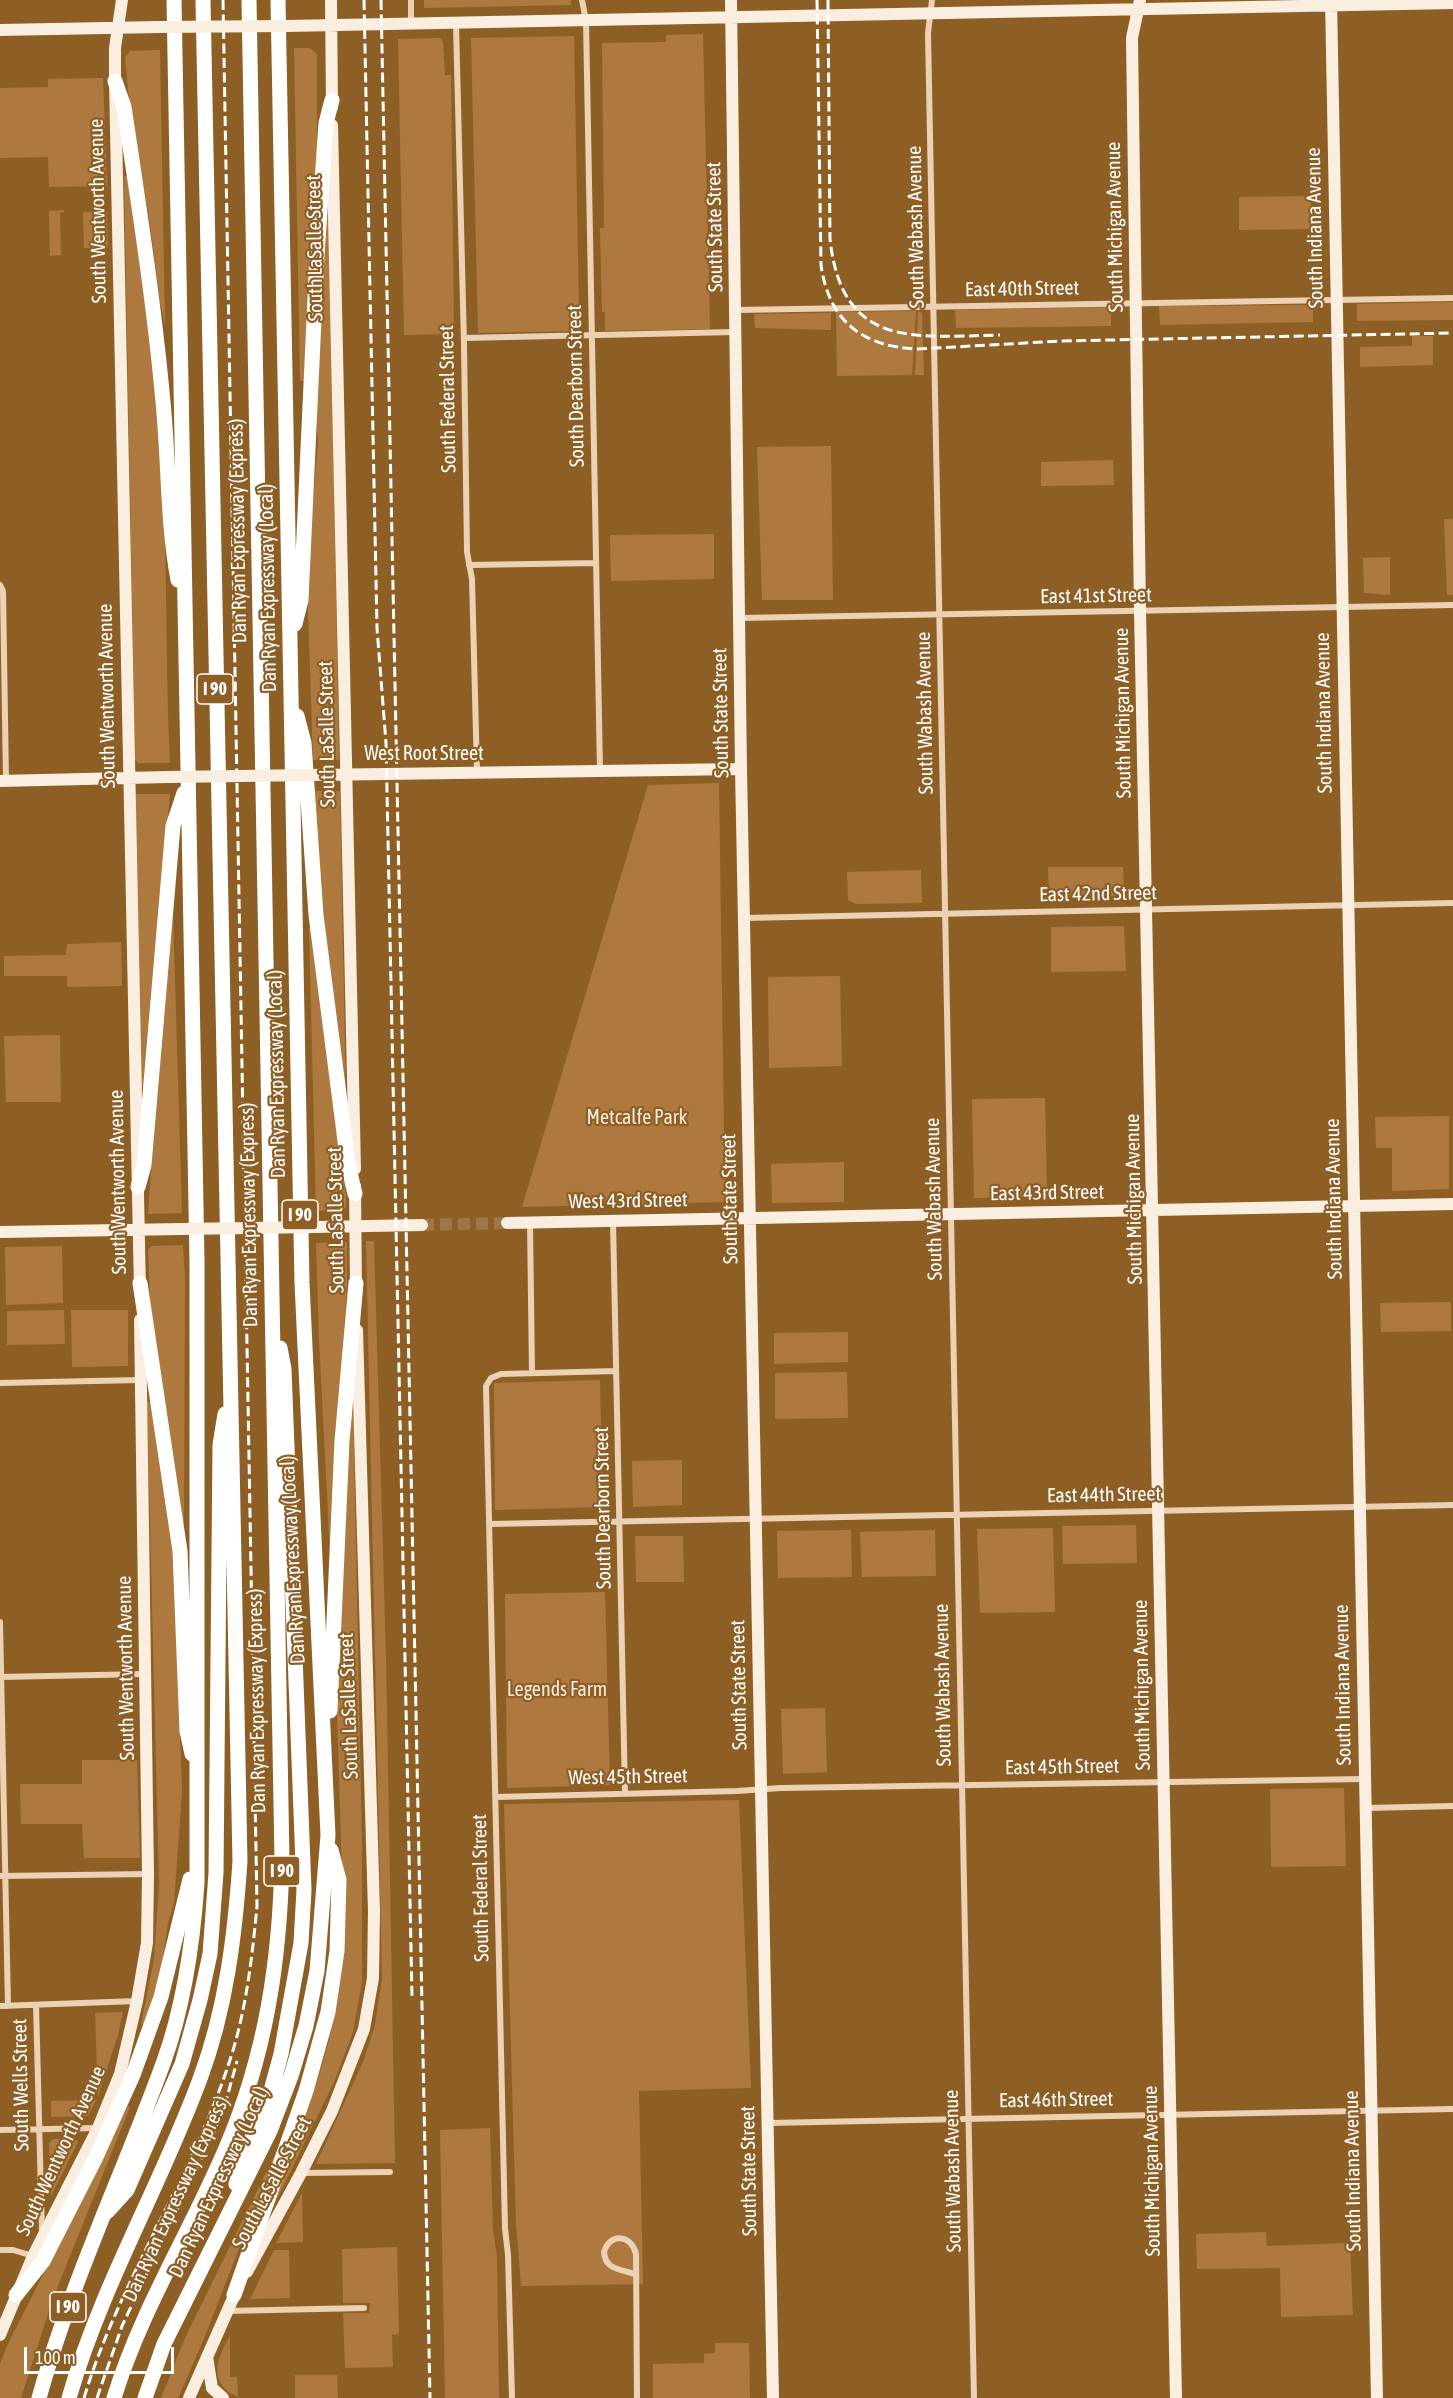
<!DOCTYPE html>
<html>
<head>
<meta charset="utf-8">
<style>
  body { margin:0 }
  #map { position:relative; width:1453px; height:2398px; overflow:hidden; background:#8e5f25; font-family:"Asap Condensed",sans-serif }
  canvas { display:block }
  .scale { position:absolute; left:24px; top:2347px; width:150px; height:27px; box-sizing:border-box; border:3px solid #fff; border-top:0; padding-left:8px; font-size:18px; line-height:21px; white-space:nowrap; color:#fff; -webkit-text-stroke:4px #8e5f25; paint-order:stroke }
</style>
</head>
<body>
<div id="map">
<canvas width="1453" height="2398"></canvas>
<div class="scale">100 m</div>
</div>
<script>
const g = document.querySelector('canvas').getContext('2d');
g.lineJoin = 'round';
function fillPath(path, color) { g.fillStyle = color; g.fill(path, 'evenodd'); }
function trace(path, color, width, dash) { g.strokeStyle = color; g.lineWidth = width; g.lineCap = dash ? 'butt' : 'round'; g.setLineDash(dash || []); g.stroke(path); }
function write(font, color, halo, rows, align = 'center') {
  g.font = font + ' "Asap Condensed",sans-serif'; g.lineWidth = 4.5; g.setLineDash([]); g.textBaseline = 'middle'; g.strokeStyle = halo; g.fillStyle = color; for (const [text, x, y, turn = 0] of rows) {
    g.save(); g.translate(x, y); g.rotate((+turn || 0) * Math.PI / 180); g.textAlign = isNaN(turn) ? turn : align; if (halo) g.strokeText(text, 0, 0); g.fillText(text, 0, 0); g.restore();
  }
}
const green = new Path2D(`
  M 424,0 L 571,0 L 571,5 L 424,8 Z
  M 703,34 L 710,329 L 605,331 L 605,312 L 602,312 L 600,228 L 604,228 L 602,43 L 666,42 L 666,35 Z
  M 574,36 L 579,312 L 575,312 L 576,331 L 478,333 L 471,38 Z
  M 440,38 L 443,42 L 445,75 L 451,75 L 454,334 L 404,335 L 398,39 Z
  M 294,48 L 310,48 L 317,54 L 317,150 L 305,381 L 300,381 Z
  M 160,50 L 165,325 L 160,302 L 149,217 L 130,110 L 125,57 L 130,51 Z
  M 103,78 L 107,186 L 49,187 L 48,157 L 0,158 L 0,88 L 48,87 L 48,79 Z
  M 124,176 L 128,176 C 141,276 155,375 162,475 C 168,571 165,667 170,763 L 138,763 L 135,759 Z
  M 326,195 L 329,195 L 339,760 L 313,760 L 308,610 L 308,556 L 318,443 L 315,395 Z
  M 1311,196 L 1311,229 L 1239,230 L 1239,197 Z
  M 64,210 L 64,212 L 60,213 L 61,255 L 50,256 L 49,211 Z
  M 83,212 L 107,212 L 108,248 L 84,248 Z
  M 1453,302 L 1453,320 L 1357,321 L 1357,304 Z
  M 1313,305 L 1313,322 L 1160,325 L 1159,306 Z
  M 1111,307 L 1111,326 L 956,328 L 955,310 Z
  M 916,311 L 912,375 L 837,376 L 836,312 Z
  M 918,311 L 922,313 L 924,375 L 915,375 Z
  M 831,313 L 831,330 L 755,328 L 754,314 Z
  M 1412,336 L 1433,336 L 1433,365 L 1360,367 L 1360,347 L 1412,346 Z
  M 831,446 L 833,600 L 762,600 L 757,447 Z
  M 1113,460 L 1114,485 L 1041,486 L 1041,462 Z
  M 1444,519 L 1453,519 L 1453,595 L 1447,595 Z
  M 714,534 L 714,579 L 611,581 L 610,535 Z
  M 1390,557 L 1390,595 L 1364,593 L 1363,558 Z
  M 719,783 L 725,1202 L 522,1207 L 648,785 Z
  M 313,791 L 340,791 L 346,1101 L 319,885 Z
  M 135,794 L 170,794 L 145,1088 L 141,1087 Z
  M 1123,867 L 1124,896 L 1049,897 L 1048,867 Z
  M 921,870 L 922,903 L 856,904 L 848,900 L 847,872 Z
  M 170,914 L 173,914 L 182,1213 L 148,1214 Z
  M 1124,926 L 1126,971 L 1051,972 L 1051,927 Z
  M 309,928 L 312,928 L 346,1198 L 346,1207 L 344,1210 L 316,1211 Z
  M 121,942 L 122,986 L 67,987 L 67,976 L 4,976 L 4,956 L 66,955 L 67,944 Z
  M 840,976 L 842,1066 L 769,1068 L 768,977 Z
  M 60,1035 L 61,1102 L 6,1102 L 4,1036 Z
  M 1045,1098 L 1047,1197 L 974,1198 L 972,1099 Z
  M 1449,1116 L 1449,1189 L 1392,1191 L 1392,1148 L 1376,1148 L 1375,1117 Z
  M 844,1162 L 844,1202 L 772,1203 L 771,1164 Z
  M 366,1241 L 374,1241 L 386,1657 L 395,2163 L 316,2164 L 363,2062 L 375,2025 L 382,1978 Z
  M 347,1242 L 347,1286 L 330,1554 L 319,1339 L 316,1243 Z
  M 183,1245 L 185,1278 L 184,1522 L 182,1522 L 150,1302 L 148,1250 L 152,1246 Z
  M 62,1246 L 63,1303 L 6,1305 L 5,1247 Z
  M 1451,1302 L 1451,1331 L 1381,1332 L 1380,1303 Z
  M 64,1310 L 65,1344 L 7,1345 L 7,1311 Z
  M 71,1310 L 128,1310 L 128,1366 L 72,1367 Z
  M 848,1332 L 848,1362 L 774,1364 L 774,1333 Z
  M 847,1372 L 848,1418 L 775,1419 L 775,1373 Z
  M 600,1380 L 603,1507 L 495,1510 L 494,1383 Z
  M 152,1401 L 173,1536 L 182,1791 L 174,1903 L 168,1923 L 162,1964 L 145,2025 L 141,2024 L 154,1959 L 159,1885 L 147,1402 Z
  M 353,1402 L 362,1845 L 362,1981 L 353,2032 L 335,2080 L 264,2226 L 262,2225 L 312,2098 L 328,2044 L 339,1986 L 344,1936 L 337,1715 L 348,1444 L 351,1403 Z
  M 682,1460 L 682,1505 L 633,1507 L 632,1461 Z
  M 1136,1525 L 1137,1563 L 1063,1564 L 1062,1526 Z
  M 1053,1528 L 1055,1612 L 980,1613 L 977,1529 Z
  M 851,1530 L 852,1577 L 778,1578 L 777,1531 Z
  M 935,1530 L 936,1576 L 862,1577 L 860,1532 Z
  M 635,1536 L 683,1536 L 684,1582 L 636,1582 Z
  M 605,1592 L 610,1785 L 507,1788 L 505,1594 Z
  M 825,1708 L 827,1772 L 783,1774 L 781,1709 Z
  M 82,1760 L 137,1760 L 140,1858 L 84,1858 L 82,1824 L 21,1824 L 20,1784 L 82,1784 Z
  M 1344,1788 L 1346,1866 L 1271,1867 L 1270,1789 Z
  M 739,1800 L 751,2088 L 639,2091 L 643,2284 L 521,2286 L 516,2223 L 504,1804 Z
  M 123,2012 L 118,2035 L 98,2096 L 95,2013 Z
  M 96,2100 L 88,2116 L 51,2117 L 51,2101 Z
  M 128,2106 L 130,2107 L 53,2298 L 21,2398 L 0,2398 L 0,2364 L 7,2346 Z
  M 490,2128 L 493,2229 L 497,2257 L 499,2398 L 445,2398 L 440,2130 Z
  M 75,2138 L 78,2142 L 51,2196 L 49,2143 L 53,2139 Z
  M 280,2144 L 203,2341 L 178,2398 L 161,2398 L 185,2338 Z
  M 302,2193 L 303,2242 L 276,2243 Z
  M 1266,2232 L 1267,2246 L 1350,2243 L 1353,2315 L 1281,2317 L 1280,2268 L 1197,2269 L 1196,2234 Z
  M 397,2247 L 399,2334 L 392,2335 L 393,2367 L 345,2368 L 343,2313 L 369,2313 L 370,2303 L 343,2303 L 342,2249 Z
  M 274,2250 L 289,2250 L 290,2298 L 250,2299 Z
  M 230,2336 L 230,2377 L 237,2377 L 238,2397 C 208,2385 216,2358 230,2336 Z
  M 715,2343 L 749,2343 L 750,2398 L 653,2398 L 653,2364 L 704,2363 L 704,2354 L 715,2353 Z
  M 295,2375 L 337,2375 L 338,2398 L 295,2398 Z`);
const secondaryTunnel = new Path2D(`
  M 422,1225 L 507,1223`);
const street = new Path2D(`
  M 411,0 L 411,23
  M 582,0 L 586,21 L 600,771
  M 932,0 L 928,33 L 974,2398
  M 456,24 L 464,344 L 467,552 L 472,579 L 477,772
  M 736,310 L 1453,298
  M 464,338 L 735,332
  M 469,565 L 596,563
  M 0,585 L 3,591 L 6,781
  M 739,618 L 1453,605
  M 745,918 L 1453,903
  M 613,1221 L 625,1794
  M 530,1223 L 532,1373
  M 0,1383 L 140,1380
  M 490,1524 L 1453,1505
  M 0,1622 L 8,2006
  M 0,1677 L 145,1674
  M 496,1797 L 737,1791 L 781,1788 L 1365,1779
  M 1366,1808 L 1453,1806
  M 0,1876 L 148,1874
  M 36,2005 L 42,2232
  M 0,2006 L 137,2001
  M 768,2123 L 1453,2109
  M 0,2130 L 97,2128
  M 301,2173 L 390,2172
  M 0,2250 L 13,2250 L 33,2256
  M 635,2274 C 621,2269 605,2270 604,2252 C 610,2232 632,2235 636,2254 L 637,2398
  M 226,2311 L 364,2308
  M 512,2398 L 508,2255 L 505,2228 L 486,1386 L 491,1378 L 501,1374 L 616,1371`);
const secondary = new Path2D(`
  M 122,0 L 115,48 L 115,81 L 140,1291
  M 331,0 L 332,107
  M 731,0 L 741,769 L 773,2398
  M 1140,0 L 1132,38 L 1140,611 L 1176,2398
  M 1331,0 L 1377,2398
  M 287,26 L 1453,3
  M 0,30 L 159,27
  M 332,125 L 355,1169
  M 313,775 L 741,769
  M 0,781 L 168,777
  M 355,1186 L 356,1292
  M 507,1223 L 1453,1204
  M 316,1227 L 422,1225
  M 0,1232 L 182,1229
  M 247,2272 L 301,2173 L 332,2111 L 364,2029 L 373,1978 L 374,1911 L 357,1330
  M 0,2335 L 33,2256 L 98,2128 L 120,2074 L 137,2001 L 147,1943 L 148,1874 L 140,1320
  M 207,2357 L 212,2388 L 223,2398
  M 189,2398 L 238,2287`);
const highway = new Path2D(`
  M 115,81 L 124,107 C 139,206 154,303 163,402 C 169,461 167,521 178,580
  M 295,624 L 301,600 L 317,255 L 326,123 L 332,100
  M 297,716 L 304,743 L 316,915 L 348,1164 L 355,1194
  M 138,1187 L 144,1165 L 173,826 L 184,793
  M 140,1283 L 180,1551 L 187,1731 L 192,1754
  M 330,1711 L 342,1441 L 356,1283
  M 236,2184 L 245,2154 L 269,2098 L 281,2054 L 301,1943 L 304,1890 L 284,1369 L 280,1348
  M 107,2212 L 127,2190 L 182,2064 L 200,2000 L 210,1954 L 216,1873 L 220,1445 L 225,1414
  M 16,2295 L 43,2261 L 96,2157 L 133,2075 L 161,1997 L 190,1879
  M 234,2295 L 306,2091 L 328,2012 L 337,1951 L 339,1880 L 331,1850
  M 39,2398 C 71,2282 123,2174 164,2061 C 184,2005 193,1942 197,1883 L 197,1261 L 174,0
  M 69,2398 C 101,2287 160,2187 200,2079 C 226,2009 235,1936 240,1861 L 203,0
  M 114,2398 C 141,2310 190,2233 226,2148 C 266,2054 280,1961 282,1859 L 249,0
  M 145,2398 L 164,2344 L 270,2131 L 291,2076 L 306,2026 L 317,1971 L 328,1835 L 302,1283 L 278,0`);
const rail = new Path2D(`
  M 364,0 L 377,628 L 386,743 L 412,1997
  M 381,0 L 430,2398
  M 817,0 L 821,265 C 829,321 862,347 918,349 L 1061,341 L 1453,333
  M 828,0 L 830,239 C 842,349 913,337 1000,335
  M 84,2398 C 119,2281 191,2179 229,2063 C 246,2012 252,1959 257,1906 L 223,0
  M 97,2398 L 122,2326 L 214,2132 L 226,2101 L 237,2061`);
const secondaryBridge = new Path2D(`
  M 159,27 L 287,26
  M 168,777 L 313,775
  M 182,1229 L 316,1227`);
const shields = [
  [215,689,36],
  [300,1215,36],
  [282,1871,36],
  [68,2307,36]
];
const shieldNames = [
  ["I 90",215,689],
  ["I 90",300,1215],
  ["I 90",282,1871],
  ["I 90",68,2307]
];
const streetNames = [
  ["South Wentworth Avenue",98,211,-91],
  ["South State Street",715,227,-91],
  ["South Wabash Avenue",916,227,-91],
  ["South Michigan Avenue",1115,227,-91],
  ["South Indiana Avenue",1315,228,-91],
  ["South LaSalle Street",315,248,-91],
  ["East 40th Street",1022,289,-1],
  ["South Dearborn Street",576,386,-91],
  ["South Federal Street",448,399,-91],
  ["Dan Ryan Expressway (Express)",238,531,-91],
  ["Dan Ryan Expressway (Local)",268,588,-91],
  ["East 41st Street",1096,596,-1],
  ["South Wentworth Avenue",107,696,-91],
  ["South State Street",721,713,-91],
  ["South Wabash Avenue",925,713,-91],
  ["South Michigan Avenue",1123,713,-91],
  ["South Indiana Avenue",1324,713,-91],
  ["South LaSalle Street",327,734,-91],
  ["West Root Street",424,754],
  ["East 42nd Street",1098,894,-1],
  ["Dan Ryan Expressway (Local)",277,1074,-91],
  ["South Wentworth Avenue",118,1182,-91],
  ["East 43rd Street",1047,1193,-1],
  ["South State Street",730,1199,-91],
  ["South Wabash Avenue",934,1199,-91],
  ["South Michigan Avenue",1134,1199,-91],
  ["South Indiana Avenue",1334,1199,-91],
  ["West 43rd Street",628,1201,-1],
  ["Dan Ryan Expressway (Express)",249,1215,-91],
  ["South LaSalle Street",336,1220,-91],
  ["East 44th Street",1104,1495,-1],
  ["South Dearborn Street",603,1508,-91],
  ["Dan Ryan Expressway (Local)",293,1560,-93],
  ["South Wentworth Avenue",126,1668,-91],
  ["South State Street",739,1685,-91],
  ["South Wabash Avenue",943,1685,-91],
  ["South Michigan Avenue",1142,1685,-91],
  ["South Indiana Avenue",1343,1685,-91],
  ["Dan Ryan Expressway (Express)",257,1701,-91],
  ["South LaSalle Street",349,1706,-92],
  ["East 45th Street",1062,1767,-1],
  ["West 45th Street",628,1777,-1],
  ["South Federal Street",481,1888,-91],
  ["South Wells Street",21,2085,-91],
  ["East 46th Street",1056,2100,-1],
  ["South Wentworth Avenue",61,2151,-65],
  ["South State Street",749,2171,-91],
  ["South Wabash Avenue",953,2171,-91],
  ["South Michigan Avenue",1152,2171,-91],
  ["South Indiana Avenue",1353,2171,-91],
  ["Dan Ryan Expressway (Local)",219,2182,-65],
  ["South LaSalle Street",272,2183,-62],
  ["Dan Ryan Expressway (Express)",176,2199,-65]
];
const parkNames = [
  ["Metcalfe Park",637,1118],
  ["Legends Farm",557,1690]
];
fillPath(green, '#ad793e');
trace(secondaryTunnel, '#9f7746', 12, [12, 6]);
trace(street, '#ebd2b5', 6);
trace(secondary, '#f9eee0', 12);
trace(highway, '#fff', 15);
trace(rail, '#fff', 3, [10, 4.5]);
trace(secondaryBridge, '#f9eee0', 12);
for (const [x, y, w] of shields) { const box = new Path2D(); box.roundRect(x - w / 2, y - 15, w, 30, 4.5); g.fillStyle = '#8e5f25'; g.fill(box); trace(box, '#fff', 1.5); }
write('bold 18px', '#fff', null, shieldNames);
write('20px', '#fff', '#8e5f25', streetNames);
write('20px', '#f8eada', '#8e5f25', parkNames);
</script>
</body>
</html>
